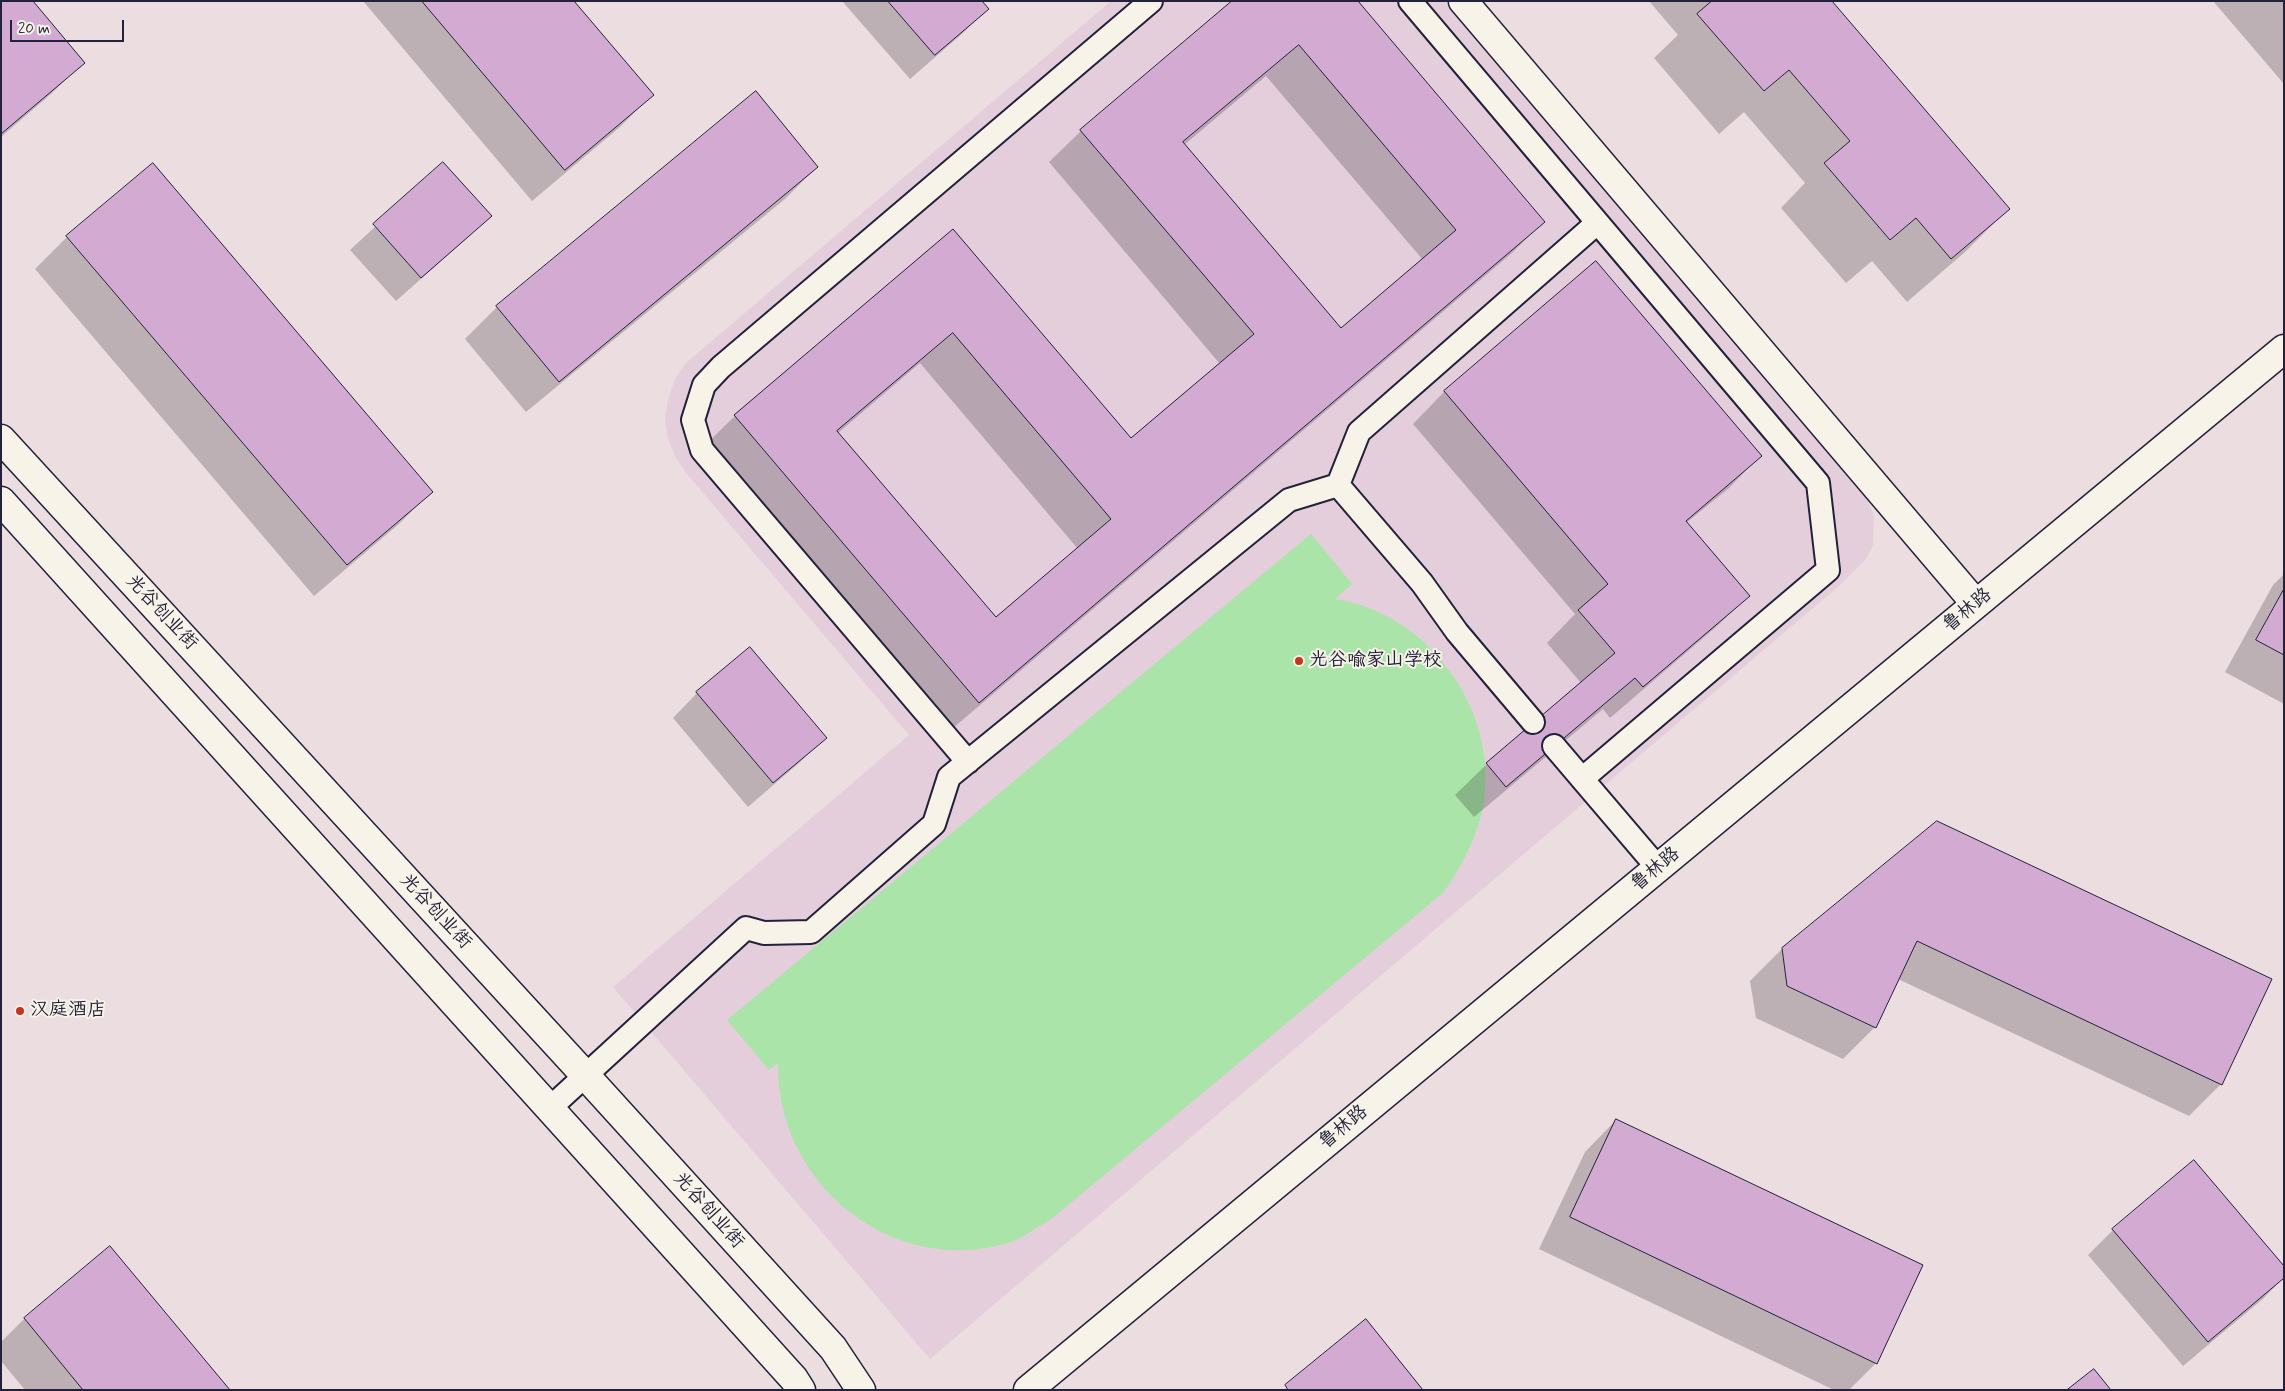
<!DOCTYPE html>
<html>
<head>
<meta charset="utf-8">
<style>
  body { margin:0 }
  #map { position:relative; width:2285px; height:1391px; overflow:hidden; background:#ecdde1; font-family:Mynerve,sans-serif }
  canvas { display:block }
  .frame { position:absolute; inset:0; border:2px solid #22223b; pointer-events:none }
  .scale { position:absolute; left:10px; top:20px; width:114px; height:22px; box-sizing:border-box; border:2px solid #22223b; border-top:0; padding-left:6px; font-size:15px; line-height:18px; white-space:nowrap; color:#22223b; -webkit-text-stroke:4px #f7f3e8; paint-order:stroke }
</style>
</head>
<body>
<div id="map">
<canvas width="2285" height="1391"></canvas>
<div class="frame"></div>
<div class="scale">20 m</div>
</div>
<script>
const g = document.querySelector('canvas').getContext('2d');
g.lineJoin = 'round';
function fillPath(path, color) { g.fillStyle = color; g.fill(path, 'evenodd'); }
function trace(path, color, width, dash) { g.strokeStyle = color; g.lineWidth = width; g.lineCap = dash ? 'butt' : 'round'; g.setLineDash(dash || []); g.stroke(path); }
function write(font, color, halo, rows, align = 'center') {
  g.font = font + ' Mynerve,"LXGW WenKai TC",sans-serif'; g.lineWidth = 4; g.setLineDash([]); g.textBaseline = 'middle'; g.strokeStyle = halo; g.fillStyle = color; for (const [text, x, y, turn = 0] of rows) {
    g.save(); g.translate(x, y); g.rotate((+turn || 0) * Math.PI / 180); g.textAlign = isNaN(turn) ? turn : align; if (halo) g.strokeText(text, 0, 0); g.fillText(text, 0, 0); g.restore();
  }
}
const built = new Path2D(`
  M 1111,1 L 1448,1 L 1863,489 L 1874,516 L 1873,545 L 1866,559 L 1839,586 L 930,1359 L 613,987 L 909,735 L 687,474 L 676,458 L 668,439 L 665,420 L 668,400 L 674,381 L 685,364 L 700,351 Z`);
const green = new Path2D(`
  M 1311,534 L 1352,584 L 1335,599 C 1428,613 1498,709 1484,802 C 1478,836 1463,864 1444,892 L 1050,1220 C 1038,1226 1026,1236 1014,1241 C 895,1281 776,1185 778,1063 L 769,1070 L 727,1020 Z`);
const shadow = new Path2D(`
  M 1,1 L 83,62 L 51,94 L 1,137 Z
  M 363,1 L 573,1 L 652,95 L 620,127 L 532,201 Z
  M 842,1 L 981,1 L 987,9 L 963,33 L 910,79 Z
  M 1356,1 L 1543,222 L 1512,253 L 946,734 L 703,447 L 735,416 L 953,230 L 1131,440 L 1220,364 L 1049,162 L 1081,131 ZM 1266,76 L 1423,260 L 1341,329 L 1184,145 ZM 920,363 L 1078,549 L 996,619 L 838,433 Z
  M 1649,1 L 1830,1 L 2008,209 L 1965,252 L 1907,302 L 1872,261 L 1846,283 L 1781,208 L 1805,183 L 1744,112 L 1719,134 L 1654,58 L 1678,35 Z
  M 2213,1 L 2284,1 L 2284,84 Z
  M 756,93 L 817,167 L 785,199 L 526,412 L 465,339 L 497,307 Z
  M 443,164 L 490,216 L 465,240 L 396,301 L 350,250 Z
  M 152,165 L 431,492 L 399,524 L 314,596 L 35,269 L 67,237 Z
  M 1596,263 L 1760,456 L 1729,488 L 1686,523 L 1748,596 L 1716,627 L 1610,718 L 1603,709 L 1474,817 L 1455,795 L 1487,764 L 1581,683 L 1547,643 L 1575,614 L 1413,424 L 1444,392 Z
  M 2284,574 L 2284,704 L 2225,672 L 2273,585 Z
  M 697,693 L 825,738 L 800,762 L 748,807 L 673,718 Z
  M 1937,822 L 2221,1084 L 2189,1116 L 1898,979 L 1875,1027 L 1843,1059 L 1756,1018 L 1750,981 L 1782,949 Z
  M 1616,1120 L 1876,1363 L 1849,1390 L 1834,1390 L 1539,1249 L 1585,1152 Z
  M 2194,1162 L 2284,1277 L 2264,1298 L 2183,1366 L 2088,1255 L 2113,1230 Z
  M 110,1248 L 229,1390 L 25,1390 L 1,1361 L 1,1342 L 24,1319 Z`);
const building = new Path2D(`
  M 1,1 L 33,1 L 85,63 L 1,134 Z
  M 422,1 L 574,1 L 654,95 L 565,170 Z
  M 888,1 L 982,1 L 989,9 L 935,55 Z
  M 1232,1 L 1358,1 L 1545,222 L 979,703 L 734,415 L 953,229 L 1131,438 L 1254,334 L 1080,130 ZM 1299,45 L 1456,230 L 1341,328 L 1183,142 ZM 953,333 L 1111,519 L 996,617 L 837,431 Z
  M 1712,1 L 1832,1 L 2010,209 L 1951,259 L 1916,218 L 1890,240 L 1824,163 L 1850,141 L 1789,70 L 1764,91 L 1697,14 Z
  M 756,91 L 818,167 L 559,382 L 496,306 Z
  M 443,162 L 492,216 L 421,278 L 373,224 Z
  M 153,163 L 433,492 L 347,565 L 66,236 Z
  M 1596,261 L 1762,456 L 1686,521 L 1750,596 L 1643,687 L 1635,678 L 1506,787 L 1486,763 L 1615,653 L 1578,610 L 1608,584 L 1444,391 Z
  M 2284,589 L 2284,655 L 2256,640 Z
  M 750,647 L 827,738 L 773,783 L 696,692 Z
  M 1937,821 L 2272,979 L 2222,1085 L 1917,941 L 1876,1028 L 1787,986 L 1782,948 Z
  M 1616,1119 L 1923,1265 L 1877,1364 L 1570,1217 Z
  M 2194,1160 L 2284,1266 L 2284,1278 L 2208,1342 L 2112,1229 Z
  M 110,1246 L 230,1390 L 83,1390 L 24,1318 Z
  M 1366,1319 L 1423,1390 L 1288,1390 L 1285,1385 Z
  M 2094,1369 L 2111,1390 L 2067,1390 Z`);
const service = new Path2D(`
  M 1410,1 L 1818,483 L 1828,570 L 1582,779
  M 1338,485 L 1422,583 L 1457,632 L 1533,722
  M 1554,746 L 1658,868
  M 968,762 L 702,450 L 693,420 L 704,385 L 721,367 L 1151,1
  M 550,1108 L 746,928 L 764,933 L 811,932 L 934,824 L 949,777 L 1289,500 L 1338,485 L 1359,432 L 1597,223`);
const tertiary = new Path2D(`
  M 1463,1 L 1976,604
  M 1028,1390 L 2284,349`);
const secondary = new Path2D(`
  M 1,439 L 585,1075 L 833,1348 L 861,1390
  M 1,501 L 794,1379 L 801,1390`);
const markers = [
  [1299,661,5,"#c8321e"],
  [20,1011,5,"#c8321e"]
];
const streetNames = [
  ["鲁林路",1968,611,-40],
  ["光谷创业街",161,613,47],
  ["鲁林路",1656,870,-40],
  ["光谷创业街",435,912,47],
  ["鲁林路",1344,1128,-40],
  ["光谷创业街",708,1211,48]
];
const poiNames = [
  ["光谷喻家山学校",1309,661],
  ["汉庭酒店",30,1011]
];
fillPath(built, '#e4cedc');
fillPath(green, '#abe4a9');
fillPath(shadow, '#0003');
fillPath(building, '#d3abd2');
trace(building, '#22223b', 1);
trace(service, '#22223b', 26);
trace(tertiary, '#22223b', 31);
trace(secondary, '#22223b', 31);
trace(service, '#f7f3e8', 22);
trace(tertiary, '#f7f3e8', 28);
trace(secondary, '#f7f3e8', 28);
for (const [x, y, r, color] of markers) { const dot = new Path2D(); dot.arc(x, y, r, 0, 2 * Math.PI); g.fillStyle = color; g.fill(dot); trace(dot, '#f7f3e8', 2); }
write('19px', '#22223b', '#f7f3e8', streetNames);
write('19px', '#22223b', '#f7f3e8', poiNames, 'left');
</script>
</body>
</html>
